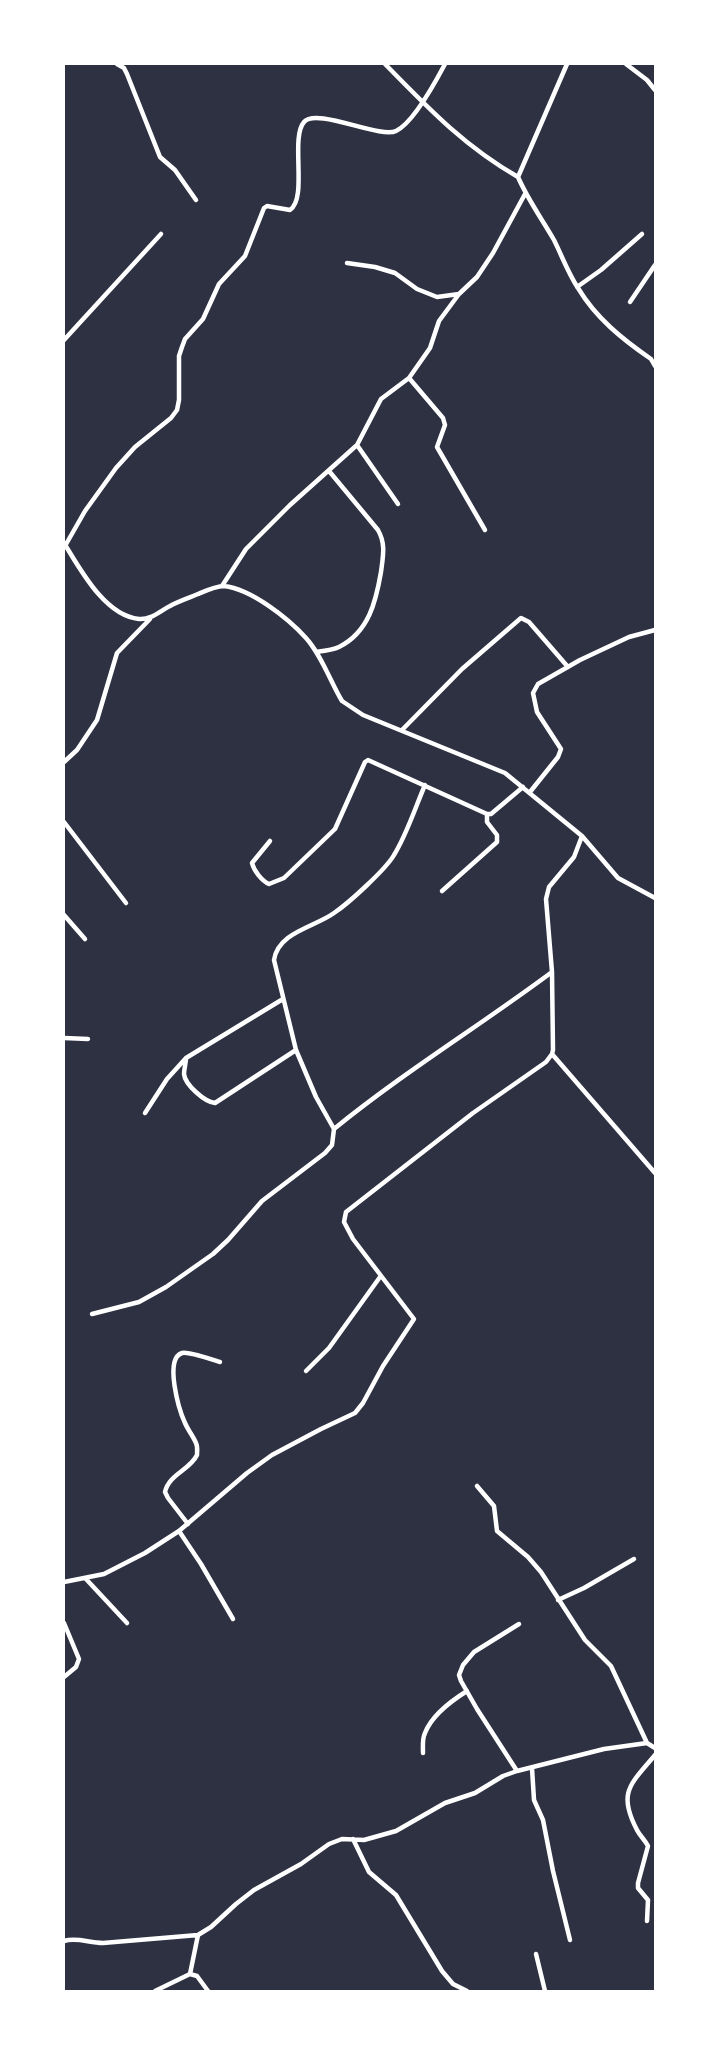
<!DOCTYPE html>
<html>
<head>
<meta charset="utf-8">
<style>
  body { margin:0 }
  #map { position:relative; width:719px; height:2055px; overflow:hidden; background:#2d3142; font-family:"Noto Sans",sans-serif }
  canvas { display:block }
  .frame { position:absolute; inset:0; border:65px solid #fff; pointer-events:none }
</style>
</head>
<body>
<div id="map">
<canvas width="719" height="2055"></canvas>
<div class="frame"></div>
</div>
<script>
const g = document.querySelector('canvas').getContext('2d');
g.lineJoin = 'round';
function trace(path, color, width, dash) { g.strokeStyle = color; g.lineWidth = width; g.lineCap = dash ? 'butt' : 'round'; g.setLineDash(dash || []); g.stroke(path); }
const minor = new Path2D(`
  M 117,64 L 124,68 L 127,74 L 160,157 L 175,170 L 196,200
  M 385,64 C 428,108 464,146 518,177
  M 567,64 L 518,177 C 528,200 542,219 554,240 C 562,256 568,273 578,288 C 596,318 622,339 651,359 L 655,366
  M 626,64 L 647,80 L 655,90
  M 347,263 L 375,267 L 395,273 L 417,289 L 437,297 L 459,294
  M 577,287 L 601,270 L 642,234
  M 630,302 L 655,265
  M 64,340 L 161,234
  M 409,378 L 443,418 L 445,425 L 437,447 L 485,530
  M 357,445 L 398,504
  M 64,543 C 80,569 105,616 139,619 C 151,620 160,611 170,606 C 179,601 189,598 198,594 C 205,591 216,586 224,586 C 251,589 288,618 306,638 C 322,656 330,681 342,701 L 363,715 L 505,773 L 582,836 L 618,878 L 655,898
  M 65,546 L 85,511 L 116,468 L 135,447 L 171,418 L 177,410 L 179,400 L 179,356 L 182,347 L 185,339 L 203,319 L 219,284 L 245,256 L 264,208 L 267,206 L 290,210 C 308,198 290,138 304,122 C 316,107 380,139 396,131 C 413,123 436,81 445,64
  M 222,586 L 246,549 L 290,505 L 357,445 L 381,399 L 409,378 L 430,348 L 439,321 L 459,294 L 477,277 L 493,253 L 525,194
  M 316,652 C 324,651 333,650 339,647 C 369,632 376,601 381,572 C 383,556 386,544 378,530 L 329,471
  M 402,730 L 462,669 L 521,618 L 529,622 L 568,667
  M 64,762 L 77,750 L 97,720 L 117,653 L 150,619
  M 530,792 L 558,757 L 561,749 L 537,712 L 533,693 L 538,684 L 580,660 L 629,637 L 655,630
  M 64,822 L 126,903
  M 270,841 L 252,863 C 254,871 262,881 269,884 L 284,878 L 335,829 L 365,762 L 368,760 L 487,814 L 491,814 L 523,787
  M 442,891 L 497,842 L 497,835 L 487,822 L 487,814
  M 64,915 L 85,939
  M 64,1038 L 88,1039
  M 552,1054 L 655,1173
  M 186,1058 C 186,1063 184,1069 184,1074 C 185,1085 205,1102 215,1103 L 296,1050
  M 145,1113 L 167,1079 L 186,1058 L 283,999
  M 334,1129 L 316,1097 L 296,1050 L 274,960 C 278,932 315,927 334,913 C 349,903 386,869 394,855 C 407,834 415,808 425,785
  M 92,1314 L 139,1302 L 166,1287 L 213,1254 L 228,1240 L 262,1201 L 325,1153 L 332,1145 L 334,1129 C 404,1072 481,1025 552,972
  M 306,1371 L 329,1348 L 380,1277
  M 477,1486 L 494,1506 L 497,1531 L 528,1557 L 541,1572 L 585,1640 L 611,1666 L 647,1743 L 655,1748
  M 188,1524 L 168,1498 L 165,1492 C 169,1474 190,1470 197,1455 C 197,1451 198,1447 196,1443 C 193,1436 188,1430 185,1423 C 179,1410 164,1359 182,1353 C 189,1351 212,1360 220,1362
  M 179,1531 L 201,1564 L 233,1619
  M 86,1579 L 127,1623
  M 64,1582 L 104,1574 L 145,1553 L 179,1531 L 247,1473 L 272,1455 L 321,1429 L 355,1413 L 363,1403 L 383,1366 L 414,1319 L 353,1239 L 344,1222 L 346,1212 L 473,1113 L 546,1062 L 552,1054 L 553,1050 L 552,972 L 546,899 L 549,887 L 574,857 L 582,836
  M 558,1600 L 584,1588 L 634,1559
  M 64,1623 L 79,1659 L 76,1667 L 64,1677
  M 423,1753 C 423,1746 422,1739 425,1733 C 432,1715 451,1701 467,1691
  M 532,1768 L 534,1800 L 543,1820 L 553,1871 L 570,1940
  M 517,1771 L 477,1709 L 461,1681 L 459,1675 L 463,1665 L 474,1652 L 519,1624
  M 353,1839 L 369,1872 L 396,1895 L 442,1971 L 453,1984 L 467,1991
  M 647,1921 L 648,1900 L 638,1888 L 638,1883 L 648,1846 C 645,1840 640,1836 637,1830 C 617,1792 631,1784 655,1755
  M 64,1941 C 77,1937 89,1943 103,1943 L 198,1935 L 211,1927 L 236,1904 L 254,1890 L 301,1864 L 329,1844 L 342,1839 L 364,1840 L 396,1831 L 445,1803 L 475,1793 L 503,1776 L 517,1771 L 604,1749 L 647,1743
  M 536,1954 L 545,1991
  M 190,1974 L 198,1935
  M 155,1991 L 190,1974 L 197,1976 L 208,1991`);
trace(minor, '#fff', 4.5);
</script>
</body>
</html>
